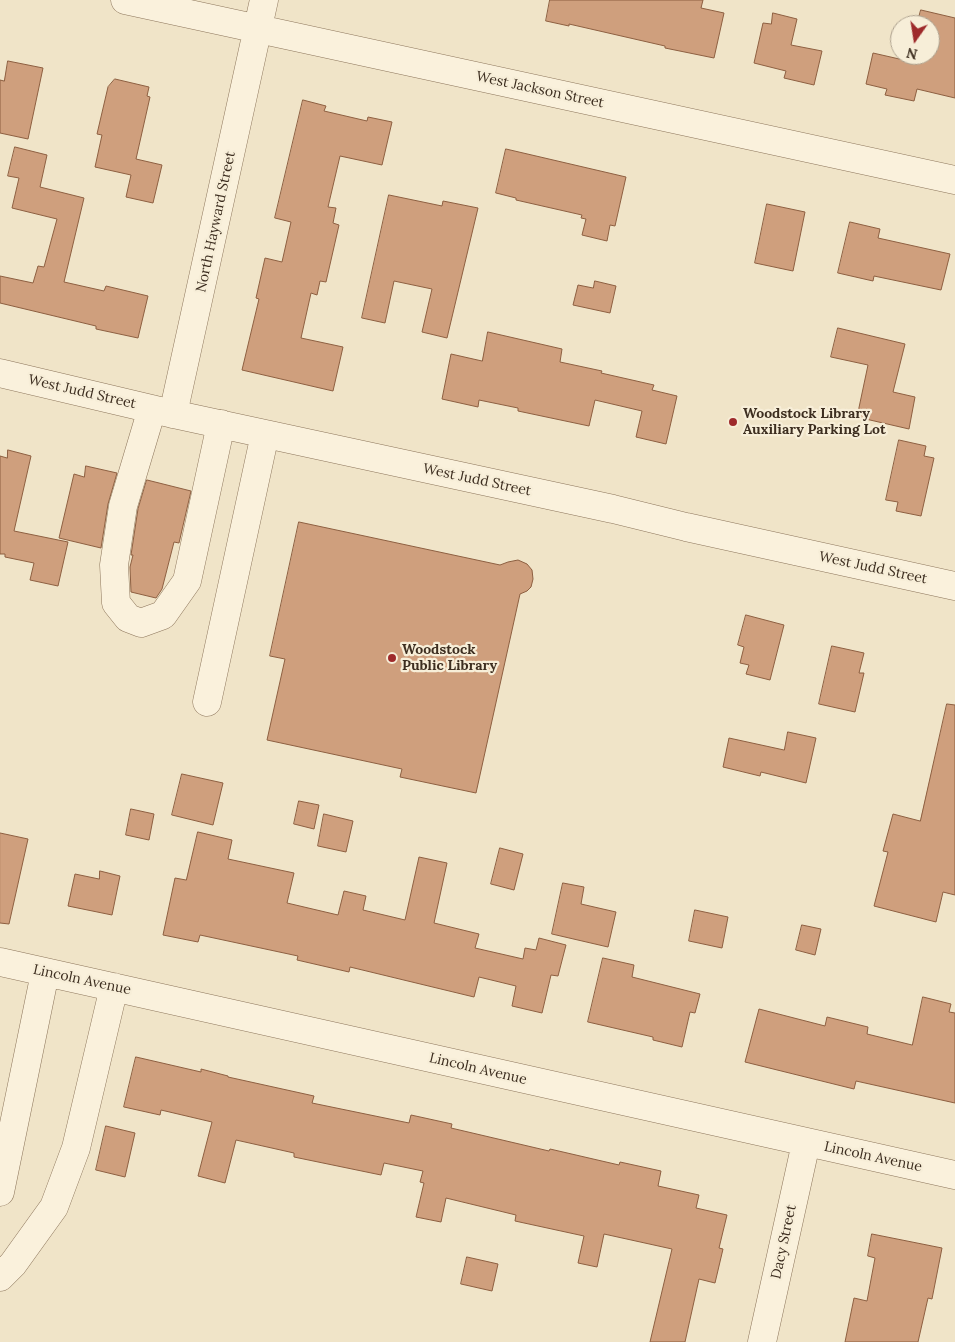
<!DOCTYPE html>
<html>
<head>
<meta charset="utf-8">
<style>
  body { margin:0 }
  #map { position:relative; width:955px; height:1342px; overflow:hidden; background:#f0e4c8; font-family:Lora,serif }
  canvas { display:block }
  .north { position:absolute; left:890px; top:15px; width:50px; height:50px; box-sizing:border-box; background:#f7eed8; border:1px solid #ada18e; border-radius:50%; rotate:193deg; font-size:14px; font-weight:700; line-height:20px; text-align:center; color:#3d2e20 }
  .north::after { content:''; display:block; margin:auto; width:18px; height:22px; background:#9e2a2b; clip-path:polygon(50% 0,100% 100%,50% 72%,0 100%) }
</style>
</head>
<body>
<div id="map">
<canvas width="955" height="1342"></canvas>
<div class="north">N</div>
</div>
<script>
const g = document.querySelector('canvas').getContext('2d');
g.lineJoin = 'round';
function fillPath(path, color) { g.fillStyle = color; g.fill(path, 'evenodd'); }
function trace(path, color, width, dash) { g.strokeStyle = color; g.lineWidth = width; g.lineCap = dash ? 'butt' : 'round'; g.setLineDash(dash || []); g.stroke(path); }
function write(font, color, halo, rows, align = 'center') {
  g.font = font + ' Lora,serif'; g.lineWidth = 4.5; g.setLineDash([]); g.textBaseline = 'middle'; g.strokeStyle = halo; g.fillStyle = color; for (const [text, x, y, turn = 0] of rows) {
    g.save(); g.translate(x, y); g.rotate((+turn || 0) * Math.PI / 180); g.textAlign = isNaN(turn) ? turn : align; if (halo) g.strokeText(text, 0, 0); g.fillText(text, 0, 0); g.restore();
  }
}
const building = new Path2D(`
  M 550,0 L 703,0 L 701,8 L 724,13 L 714,58 L 665,48 L 665,46 L 569,24 L 569,26 L 546,21 Z
  M 921,10 L 955,18 L 955,98 L 917,89 L 914,101 L 885,95 L 887,89 L 866,84 L 873,53 L 908,61 L 910,55 L 930,55 L 930,25 L 917,25 Z
  M 773,13 L 797,19 L 791,45 L 822,51 L 814,85 L 784,78 L 786,71 L 754,63 L 763,23 L 771,24 Z
  M 8,61 L 43,68 L 28,139 L 0,133 L 0,80 L 4,81 Z
  M 115,79 L 149,87 L 147,96 L 150,97 L 136,159 L 162,165 L 153,203 L 126,197 L 131,175 L 95,167 L 102,135 L 97,134 L 108,87 Z
  M 303,100 L 326,106 L 324,111 L 367,121 L 368,117 L 392,122 L 382,165 L 340,156 L 328,207 L 336,208 L 333,223 L 339,225 L 326,282 L 320,281 L 317,295 L 311,293 L 301,338 L 343,347 L 333,391 L 242,370 L 259,299 L 256,298 L 265,258 L 282,262 L 291,222 L 275,218 Z
  M 15,147 L 47,155 L 40,187 L 84,198 L 64,282 L 104,291 L 106,286 L 148,296 L 138,338 L 96,329 L 96,326 L 0,303 L 0,276 L 33,283 L 38,266 L 44,267 L 57,219 L 12,208 L 19,178 L 8,176 Z
  M 506,149 L 626,177 L 615,226 L 610,225 L 607,241 L 582,235 L 586,219 L 581,218 L 582,215 L 516,200 L 516,198 L 496,193 Z
  M 389,195 L 442,206 L 443,201 L 478,208 L 447,338 L 422,332 L 432,289 L 394,281 L 385,323 L 362,318 Z
  M 767,204 L 805,212 L 793,271 L 755,263 Z
  M 850,222 L 880,229 L 878,238 L 950,254 L 941,290 L 874,276 L 873,281 L 838,273 Z
  M 595,281 L 616,286 L 610,313 L 573,305 L 578,285 L 593,288 Z
  M 838,328 L 905,344 L 893,392 L 915,397 L 909,429 L 857,417 L 868,365 L 831,357 Z
  M 488,332 L 562,349 L 560,362 L 602,371 L 601,373 L 654,385 L 652,390 L 677,396 L 666,444 L 636,437 L 642,411 L 595,400 L 589,426 L 518,411 L 518,408 L 479,400 L 478,407 L 442,399 L 451,354 L 482,361 Z
  M 899,440 L 926,446 L 924,456 L 934,458 L 921,516 L 896,511 L 898,502 L 886,500 Z
  M 8,450 L 31,456 L 14,531 L 68,542 L 58,586 L 30,580 L 34,563 L 5,557 L 5,554 L 0,554 L 0,456 L 7,458 Z
  M 86,466 L 117,473 L 108,504 L 101,548 L 59,538 L 74,474 L 84,477 Z
  M 147,480 L 191,491 L 179,543 L 174,542 L 162,589 L 156,598 L 131,592 L 130,567 L 133,555 L 131,555 L 138,509 Z
  M 299,522 L 500,565 L 508,562 L 518,560 L 527,564 L 532,570 L 533,579 L 531,587 L 527,591 L 520,594 L 476,793 L 400,777 L 402,769 L 267,740 L 285,659 L 270,656 Z
  M 746,615 L 784,625 L 770,680 L 746,674 L 749,665 L 740,663 L 744,647 L 738,645 Z
  M 832,646 L 864,653 L 859,673 L 864,673 L 855,712 L 819,704 Z
  M 947,704 L 955,705 L 955,895 L 943,892 L 936,922 L 874,906 L 888,852 L 883,851 L 893,814 L 920,821 Z
  M 788,732 L 816,738 L 806,783 L 761,772 L 760,776 L 723,767 L 729,738 L 784,750 Z
  M 182,774 L 223,783 L 213,825 L 172,815 Z
  M 299,801 L 319,805 L 314,829 L 294,824 Z
  M 131,809 L 154,814 L 149,840 L 126,835 Z
  M 324,814 L 353,821 L 346,852 L 318,846 Z
  M 198,832 L 232,840 L 228,859 L 294,873 L 287,903 L 338,915 L 344,891 L 366,896 L 363,910 L 405,920 L 419,857 L 447,863 L 434,923 L 479,934 L 475,948 L 523,959 L 525,948 L 536,950 L 539,938 L 566,945 L 558,976 L 551,975 L 542,1013 L 512,1006 L 516,986 L 479,977 L 474,997 L 350,967 L 349,972 L 297,960 L 298,956 L 200,935 L 198,942 L 163,935 L 175,878 L 186,880 Z
  M 0,833 L 28,839 L 9,924 L 0,923 Z
  M 500,848 L 523,854 L 514,890 L 491,884 Z
  M 100,871 L 120,876 L 112,915 L 68,906 L 75,874 L 99,879 Z
  M 563,883 L 584,887 L 581,904 L 616,912 L 608,947 L 552,934 Z
  M 695,910 L 728,917 L 722,948 L 689,941 Z
  M 802,925 L 821,929 L 815,955 L 796,950 Z
  M 603,958 L 634,965 L 632,977 L 700,994 L 695,1013 L 690,1012 L 682,1047 L 653,1040 L 653,1037 L 588,1022 Z
  M 923,997 L 951,1004 L 949,1012 L 955,1013 L 955,1103 L 856,1081 L 854,1089 L 745,1062 L 759,1009 L 825,1026 L 827,1017 L 868,1027 L 867,1034 L 912,1045 Z
  M 136,1057 L 201,1072 L 201,1069 L 228,1076 L 228,1077 L 314,1096 L 312,1103 L 409,1123 L 411,1115 L 452,1124 L 451,1128 L 549,1151 L 550,1149 L 619,1165 L 620,1162 L 661,1171 L 658,1186 L 699,1195 L 696,1208 L 727,1215 L 719,1248 L 723,1249 L 715,1283 L 699,1279 L 685,1342 L 650,1342 L 672,1249 L 604,1234 L 597,1267 L 578,1263 L 584,1236 L 515,1221 L 516,1215 L 446,1198 L 441,1222 L 416,1217 L 424,1183 L 420,1182 L 423,1171 L 384,1163 L 381,1175 L 294,1157 L 294,1153 L 236,1140 L 225,1183 L 198,1176 L 212,1122 L 161,1110 L 160,1115 L 124,1107 Z
  M 106,1126 L 135,1133 L 125,1177 L 96,1170 Z
  M 872,1234 L 942,1248 L 932,1299 L 928,1298 L 918,1342 L 845,1342 L 854,1298 L 867,1301 L 875,1258 L 868,1256 Z
  M 467,1257 L 498,1264 L 492,1291 L 461,1284 Z`);
const minor = new Path2D(`
  M 125,0 L 955,180
  M 0,373 L 173,414 L 613,509 L 686,527 L 955,586
  M 152,409 L 123,506 L 114,565 L 116,603 L 128,618 L 141,623 L 163,615 L 187,581 L 221,424
  M 173,414 L 264,0
  M 207,702 L 265,434
  M 0,962 L 955,1175
  M 0,1192 L 45,973
  M 0,1277 L 13,1264 L 54,1207 L 76,1148 L 114,987
  M 762,1342 L 806,1143`);
const markers = [
  [733,422,5,"#9e2a2b"],
  [392,658,5,"#9e2a2b"]
];
const streetNames = [
  ["West Jackson Street",540,90,12],
  ["North Hayward Street",216,222,-78],
  ["West Judd Street",82,392,13],
  ["West Judd Street",477,480,12],
  ["West Judd Street",873,568,12],
  ["Lincoln Avenue",82,980,12],
  ["Lincoln Avenue",478,1069,13],
  ["Lincoln Avenue",873,1157,12],
  ["Dacy Street",784,1242,-78]
];
const poiNames = [
  ["Woodstock Library",743,414],
  ["Auxiliary Parking Lot",743,430],
  ["Woodstock",402,650],
  ["Public Library",402,666]
];
fillPath(building, '#cf9f7d');
trace(building, '#8d5f41', 1);
trace(minor, '#8d765c', 29);
trace(minor, '#faf1dc', 28);
for (const [x, y, r, color] of markers) { const dot = new Path2D(); dot.arc(x, y, r, 0, 2 * Math.PI); g.fillStyle = color; g.fill(dot); trace(dot, '#f7eed8', 2); }
write('14px', '#3d2e20', '#f7eed8', streetNames);
write('bold 14px', '#3d2e20', '#f7eed8', poiNames, 'left');
</script>
</body>
</html>
